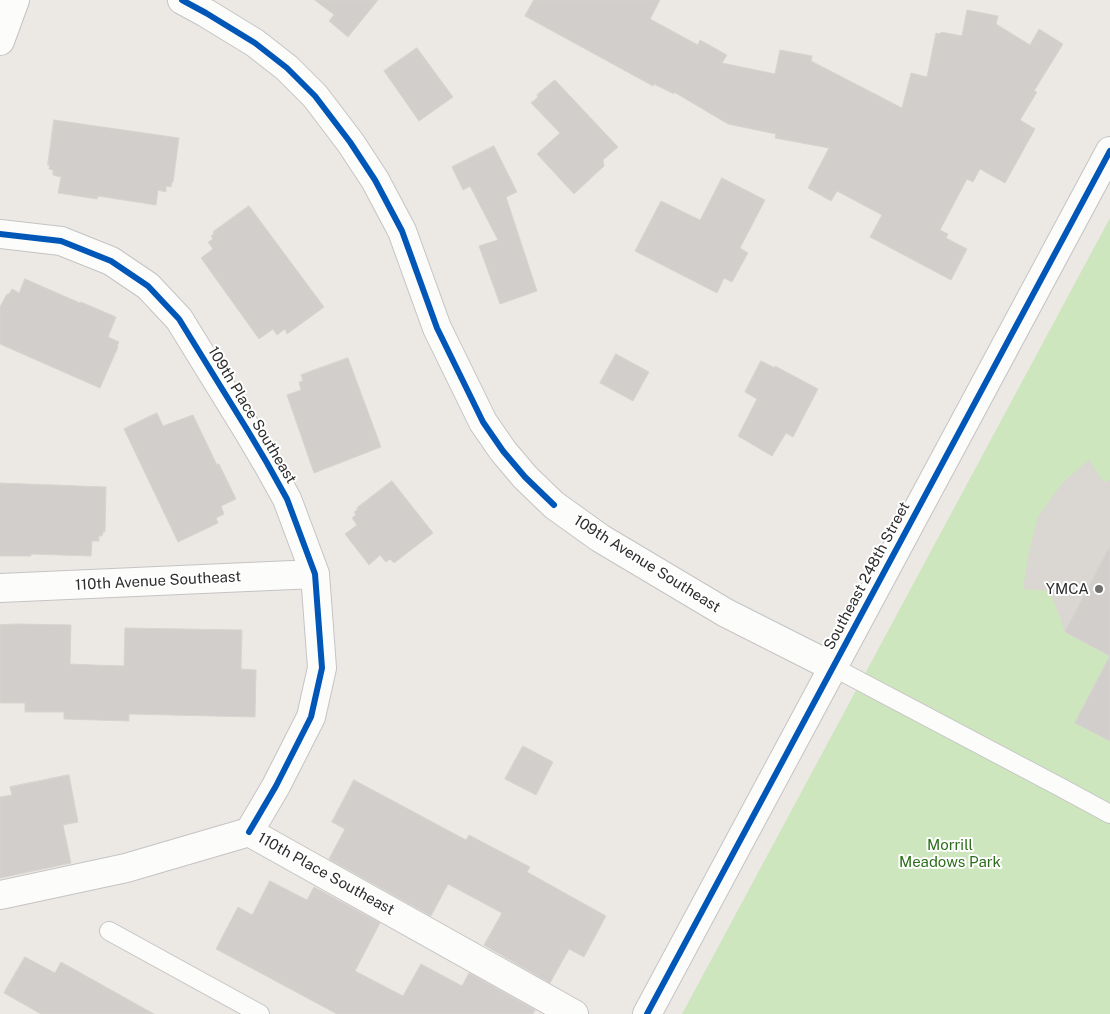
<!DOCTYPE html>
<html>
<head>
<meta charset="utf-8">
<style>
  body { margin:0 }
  canvas { display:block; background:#ece8e4 }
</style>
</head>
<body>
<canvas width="1110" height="1014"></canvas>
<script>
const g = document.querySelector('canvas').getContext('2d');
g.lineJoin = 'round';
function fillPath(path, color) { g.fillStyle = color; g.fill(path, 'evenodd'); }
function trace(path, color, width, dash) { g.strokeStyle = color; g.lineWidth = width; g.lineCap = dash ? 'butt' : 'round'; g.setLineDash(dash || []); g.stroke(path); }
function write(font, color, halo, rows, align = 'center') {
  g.font = font + ' "Public Sans",sans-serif'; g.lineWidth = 4; g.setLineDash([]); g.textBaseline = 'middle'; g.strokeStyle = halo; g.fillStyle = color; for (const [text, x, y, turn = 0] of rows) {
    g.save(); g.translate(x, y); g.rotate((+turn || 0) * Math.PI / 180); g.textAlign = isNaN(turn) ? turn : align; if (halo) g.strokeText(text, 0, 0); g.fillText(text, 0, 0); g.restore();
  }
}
const green = new Path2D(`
  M 1110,218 L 1110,1014 L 682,1014 Z`);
const plaza = new Path2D(`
  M 1089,460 L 1104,482 L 1110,480 L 1110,546 L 1065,632 L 1050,591 L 1023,589 L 1029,552 L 1038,517 L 1063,482 Z`);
const building = new Path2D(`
  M 315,0 L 378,0 L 348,37 L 329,21 L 334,15 Z
  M 534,0 L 660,0 L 650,19 L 698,45 L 700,40 L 727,55 L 722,63 L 775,74 L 780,50 L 812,56 L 811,61 L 902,108 L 911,73 L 927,77 L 936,33 L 940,34 L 941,32 L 962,36 L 967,10 L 998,16 L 996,24 L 1030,45 L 1039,29 L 1063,44 L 1034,91 L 1037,92 L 1020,120 L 1035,129 L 1005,183 L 980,169 L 973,182 L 967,179 L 940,230 L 948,234 L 946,238 L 967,249 L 951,280 L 870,237 L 882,215 L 837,191 L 831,201 L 808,188 L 829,148 L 775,138 L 776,134 L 728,124 L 674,92 L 674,94 L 654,84 L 653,86 L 525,16 Z
  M 417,48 L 453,97 L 419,121 L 384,71 Z
  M 555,80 L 618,147 L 603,160 L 604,166 L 574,194 L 537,154 L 560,133 L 531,103 L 538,97 L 537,95 Z
  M 54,120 L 179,138 L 173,182 L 172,182 L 171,187 L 166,186 L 166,192 L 158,190 L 156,205 L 98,196 L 97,199 L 58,193 L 61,177 L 53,175 L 53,170 L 49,169 L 50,165 L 48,165 Z
  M 494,146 L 517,192 L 506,197 L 537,291 L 500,304 L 479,246 L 498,240 L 470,186 L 463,190 L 452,167 Z
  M 722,178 L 765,200 L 740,248 L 748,253 L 732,282 L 724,278 L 717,293 L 635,251 L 661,201 L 700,220 Z
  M 249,206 L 324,307 L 287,334 L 285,329 L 277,335 L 273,329 L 259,339 L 201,258 L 213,249 L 208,242 L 213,239 L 211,236 L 214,234 L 213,232 Z
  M 25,279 L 80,303 L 81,302 L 116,317 L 108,337 L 119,342 L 117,346 L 118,347 L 100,388 L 0,344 L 0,307 L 7,294 L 9,294 L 12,289 L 19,293 Z
  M 616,354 L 649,372 L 633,401 L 600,383 Z
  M 348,358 L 381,447 L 314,473 L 287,395 L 301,390 L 299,382 L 303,381 L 301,375 Z
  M 761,361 L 775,368 L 775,366 L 818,389 L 793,437 L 786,433 L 772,456 L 738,436 L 757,399 L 745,392 Z
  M 157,413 L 163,426 L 193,415 L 217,465 L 219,464 L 236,499 L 221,506 L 224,514 L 216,518 L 218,523 L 178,542 L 124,429 Z
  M 392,481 L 433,533 L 394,563 L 390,559 L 386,562 L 380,555 L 369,565 L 345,534 L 357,525 L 352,518 L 356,515 L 354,512 L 358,509 L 357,508 Z
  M 0,483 L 106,487 L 105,532 L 103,532 L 102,536 L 99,536 L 99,541 L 92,541 L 91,556 L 31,554 L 31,556 L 0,556 Z
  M 1110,546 L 1110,656 L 1065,632 Z
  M 18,624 L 71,625 L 70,664 L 93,665 L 124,666 L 125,628 L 242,630 L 241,669 L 256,670 L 255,717 L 129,714 L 129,721 L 64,719 L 64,712 L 25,712 L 25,703 L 0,703 L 0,625 Z
  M 1110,656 L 1110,741 L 1075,723 Z
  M 523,746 L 553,762 L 536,795 L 505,779 Z
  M 69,775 L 78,822 L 63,825 L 71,863 L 0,878 L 0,797 L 12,795 L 10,787 Z
  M 354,780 L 466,840 L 469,835 L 530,867 L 527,872 L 606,916 L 584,957 L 569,949 L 550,983 L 484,945 L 502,913 L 448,884 L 431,916 L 329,859 L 345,829 L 332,822 Z
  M 270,881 L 307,900 L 314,887 L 380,923 L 355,971 L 403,996 L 421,964 L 462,986 L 469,973 L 535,1010 L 533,1014 L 337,1014 L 216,949 L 238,907 L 252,915 Z
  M 25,957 L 55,973 L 61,962 L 154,1014 L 41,1014 L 4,993 Z`);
const service = new Path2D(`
  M 833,667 L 1060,787 L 1110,814
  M 109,931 L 260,1014`);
const minor = new Path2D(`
  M 0,41 L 15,0
  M 0,234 L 61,241 L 111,261 L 148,286 L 179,319 L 248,431 L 267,463 L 287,499 L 315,574 L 322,668 L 311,717 L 276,786 L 249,832
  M 0,588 L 315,574
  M 0,895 L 126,868 L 249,832 L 574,1014`);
const tertiary = new Path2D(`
  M 182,0 L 206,13 L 255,43 L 287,68 L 315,96 L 350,142 L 375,180 L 402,231 L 437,328 L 483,422 L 503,451 L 525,477 L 554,505 L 600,538 L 726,613 L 833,667
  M 647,1014 L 1110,151`);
const cycleway = new Path2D(`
  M 182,0 L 206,13 L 255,43 L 287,68 L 315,96 L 350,142 L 375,180 L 402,231 L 437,328 L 483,422 L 503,451 L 525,477 L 554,505
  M 0,234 L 61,241 L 111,261 L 148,286 L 179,319 L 248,431 L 267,463 L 287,499 L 315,574 L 322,668 L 311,717 L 276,786 L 249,832
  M 647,1014 L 1110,151`);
const markers = [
  [1099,589,5,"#706f6e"]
];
const streetNames = [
  ["109th Place Southeast",252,415,59],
  ["109th Avenue Southeast",647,564,32],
  ["Southeast 248th Street",867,576,-62],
  ["110th Avenue Southeast",158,581,-3],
  ["110th Place Southeast",326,874,29]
];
const poiNames = [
  ["YMCA",1089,589]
];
const parkNames = [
  ["Morrill",950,845],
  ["Meadows Park",950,862]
];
fillPath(green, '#cee6be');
fillPath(plaza, '#dad6d2');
fillPath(building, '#d1cecb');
trace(building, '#d7d4d0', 1);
trace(service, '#c5c4c5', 20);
trace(minor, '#c5c4c5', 30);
trace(tertiary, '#c5c4c5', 30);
trace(service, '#fcfcfb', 18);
trace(minor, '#fcfcfb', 28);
trace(tertiary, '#fcfcfb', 28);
trace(cycleway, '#0057b8', 6);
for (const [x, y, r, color] of markers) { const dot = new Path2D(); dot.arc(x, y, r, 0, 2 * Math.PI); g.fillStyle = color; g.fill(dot); trace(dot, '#fff', 2); }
write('15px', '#2e2e2e', '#fff', streetNames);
write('15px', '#2e2e2e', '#fff', poiNames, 'right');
write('15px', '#2c6e1b', '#fff', parkNames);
</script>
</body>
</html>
